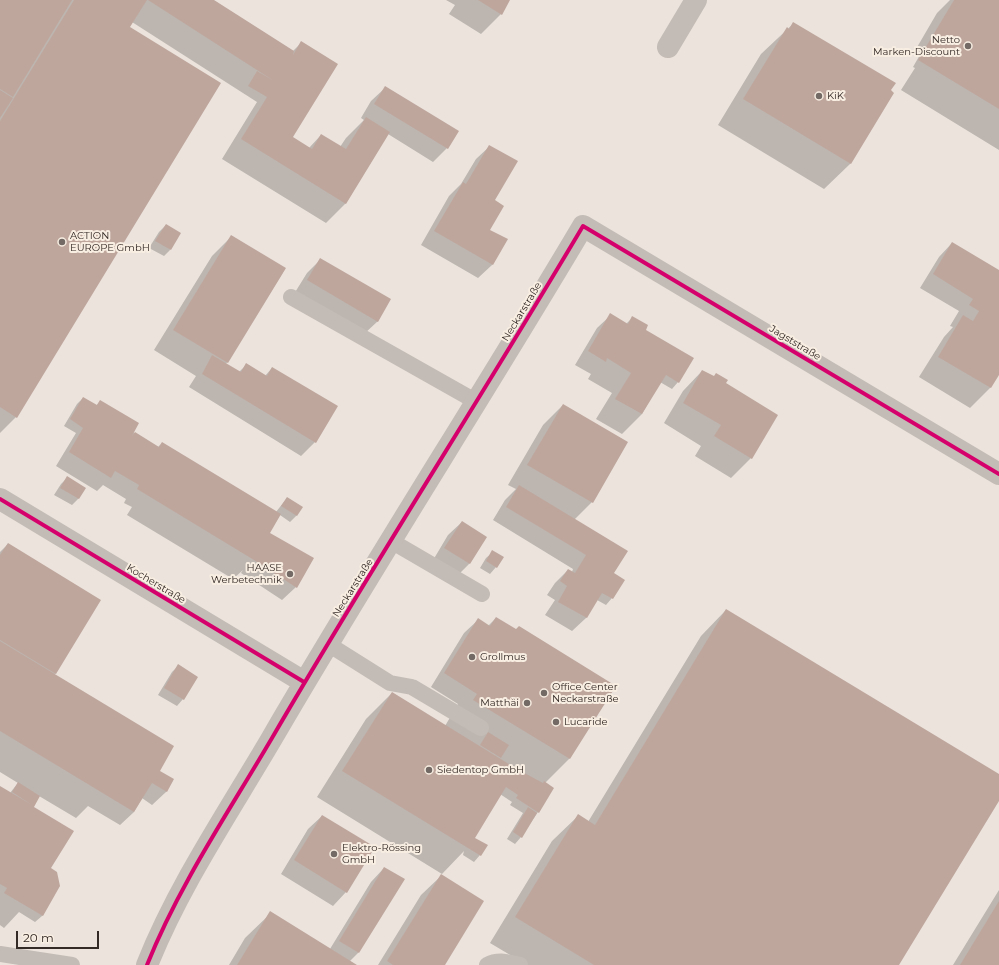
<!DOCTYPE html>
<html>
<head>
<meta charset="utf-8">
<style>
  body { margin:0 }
  #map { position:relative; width:999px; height:965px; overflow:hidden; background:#ebe3dc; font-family:Montserrat,sans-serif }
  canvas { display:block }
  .scale { position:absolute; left:16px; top:931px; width:83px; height:18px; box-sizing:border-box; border:2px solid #332925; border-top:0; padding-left:5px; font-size:12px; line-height:14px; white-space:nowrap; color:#332925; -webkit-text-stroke:3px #f9eee2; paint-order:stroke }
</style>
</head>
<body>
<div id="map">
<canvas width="999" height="965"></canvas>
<div class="scale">20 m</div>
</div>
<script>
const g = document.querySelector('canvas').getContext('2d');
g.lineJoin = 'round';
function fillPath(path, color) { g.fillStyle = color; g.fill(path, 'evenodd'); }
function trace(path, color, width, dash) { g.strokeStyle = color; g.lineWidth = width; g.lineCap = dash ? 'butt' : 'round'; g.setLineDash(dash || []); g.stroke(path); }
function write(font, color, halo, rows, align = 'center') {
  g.font = font + ' Montserrat,sans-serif'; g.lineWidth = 4; g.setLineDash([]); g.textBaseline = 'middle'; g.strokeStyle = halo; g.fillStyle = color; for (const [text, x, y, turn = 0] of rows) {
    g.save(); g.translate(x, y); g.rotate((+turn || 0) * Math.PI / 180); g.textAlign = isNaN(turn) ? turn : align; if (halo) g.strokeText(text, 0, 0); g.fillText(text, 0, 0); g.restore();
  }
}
const shadow = new Path2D(`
  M 0,0 L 213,0 L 293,51 L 301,43 L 291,137 L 309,148 L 321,135 L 340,147 L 346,138 L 364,120 L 361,118 L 371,101 L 385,88 L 457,131 L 447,148 L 433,162 L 388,134 L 346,203 L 326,223 L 222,159 L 257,102 L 132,22 L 129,27 L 16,417 L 0,433 Z
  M 446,0 L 509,0 L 501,14 L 481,34 L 449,14 L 455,5 Z
  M 950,0 L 999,0 L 999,150 L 901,90 L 915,68 L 913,67 L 921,53 L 916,49 L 937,13 Z
  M 794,23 L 893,93 L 850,164 L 824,189 L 718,125 L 761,54 Z
  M 490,146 L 494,201 L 488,230 L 506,240 L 492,265 L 478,278 L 421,245 L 449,196 L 461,184 L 476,159 Z
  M 166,225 L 170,250 L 164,256 L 149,248 L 159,232 Z
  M 232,236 L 285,269 L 226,364 L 239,372 L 246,365 L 265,376 L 272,368 L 315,442 L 301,456 L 189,387 L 196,376 L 154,350 L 212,256 Z
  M 952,243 L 999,271 L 999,373 L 990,388 L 970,408 L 919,377 L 944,337 L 953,327 L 950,326 L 959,311 L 920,288 L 939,257 Z
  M 320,260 L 378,321 L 364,334 L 294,294 L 307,273 Z
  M 611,315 L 626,324 L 633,317 L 645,330 L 678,382 L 672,389 L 660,382 L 642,414 L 622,434 L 596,419 L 612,393 L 588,379 L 591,374 L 575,365 L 597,328 Z
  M 702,371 L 725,384 L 751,458 L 731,478 L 695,456 L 701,446 L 664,423 L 683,391 Z
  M 83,398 L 96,406 L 100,401 L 133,432 L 158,447 L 162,443 L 276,512 L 287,498 L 297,515 L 290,522 L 280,515 L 269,533 L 296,587 L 282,600 L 241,573 L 243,570 L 233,579 L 127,515 L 132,507 L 124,503 L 126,499 L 103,485 L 97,491 L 56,466 L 76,433 L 64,426 L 77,404 Z
  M 563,405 L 627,442 L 592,502 L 574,520 L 610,578 L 612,598 L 606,605 L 597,600 L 586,618 L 572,631 L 545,615 L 555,600 L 547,595 L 555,583 L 568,570 L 572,572 L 573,569 L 493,520 L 505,500 L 516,489 L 508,485 L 543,425 Z
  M 67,478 L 85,488 L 78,499 L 72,505 L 54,495 L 61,484 Z
  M 462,522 L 486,537 L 469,564 L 456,577 L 432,562 L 448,535 Z
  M 8,544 L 56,673 L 54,675 L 158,771 L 173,780 L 166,792 L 152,805 L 142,798 L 134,812 L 120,825 L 88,806 L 76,818 L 39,796 L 33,806 L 47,873 L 59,886 L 42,916 L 35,922 L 19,912 L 4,928 L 0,925 L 0,788 L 10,793 L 18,783 L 0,772 L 0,552 Z
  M 493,552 L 496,567 L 490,574 L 480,568 L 486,558 Z
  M 726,610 L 999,775 L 999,799 L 898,965 L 527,965 L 490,943 L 552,841 L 578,816 L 588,822 L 701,636 Z
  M 496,618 L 614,686 L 569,759 L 545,783 L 538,812 L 521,837 L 515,844 L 507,839 L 523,813 L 510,805 L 512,802 L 500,794 L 471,843 L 480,855 L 474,862 L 463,855 L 464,851 L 442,874 L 317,797 L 366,719 L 392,693 L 445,726 L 458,704 L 431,687 L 464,633 L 478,620 L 488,626 Z
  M 178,666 L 197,677 L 183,699 L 177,706 L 158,695 L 172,672 Z
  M 322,816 L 346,892 L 333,906 L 281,874 L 308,829 Z
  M 384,868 L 358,953 L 350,961 L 355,965 L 229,965 L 245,938 L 271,913 L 330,949 L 371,882 Z
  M 441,876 L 444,965 L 378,965 L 421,895 Z
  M 999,890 L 999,965 L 953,965 Z`);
const building = new Path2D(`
  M 0,0 L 72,0 L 13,97 L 0,89 Z
  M 74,0 L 147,0 L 130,27 L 221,83 L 17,418 L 0,407 L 0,121 Z
  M 148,0 L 214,0 L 294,51 L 293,55 L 301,41 L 338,64 L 293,137 L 312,149 L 321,134 L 346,149 L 366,117 L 390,132 L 346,204 L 241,139 L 267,97 L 248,86 L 257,71 L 274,81 Z
  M 478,0 L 510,0 L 502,15 Z
  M 954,0 L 999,0 L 999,109 L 918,60 Z
  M 793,22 L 896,83 L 891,90 L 894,93 L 851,164 L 743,99 L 787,27 L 789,29 Z
  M 385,86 L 459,131 L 448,149 L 374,104 Z
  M 0,90 L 13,98 L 0,118 Z
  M 489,145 L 518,161 L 495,200 L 504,206 L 490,230 L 508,239 L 493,265 L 434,231 L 463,182 L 466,184 Z
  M 166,224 L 181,233 L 171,250 L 155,241 Z
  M 231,235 L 286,268 L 228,363 L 173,330 Z
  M 952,242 L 999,270 L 999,375 L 991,388 L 938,357 L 963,315 L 973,321 L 979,311 L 969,305 L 973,299 L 933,274 Z
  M 320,258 L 391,299 L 378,322 L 307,280 Z
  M 610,313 L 628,324 L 632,316 L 648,325 L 646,330 L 694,358 L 679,383 L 666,375 L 642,414 L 615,399 L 631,373 L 607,358 L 606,362 L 588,351 Z
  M 212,355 L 241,372 L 246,363 L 267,376 L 272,367 L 338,406 L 316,443 L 202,374 Z
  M 702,370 L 714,376 L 716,373 L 728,380 L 726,383 L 778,415 L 752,459 L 714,436 L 721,425 L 683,403 Z
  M 83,397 L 97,405 L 100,400 L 139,423 L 132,436 L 135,432 L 159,447 L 162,442 L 281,514 L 270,533 L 314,558 L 297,588 L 254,560 L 137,489 L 139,485 L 115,471 L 111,478 L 69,452 L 83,428 L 70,419 Z
  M 563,404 L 628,442 L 593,503 L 527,465 Z
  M 67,476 L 86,488 L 79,499 L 60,488 Z
  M 519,485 L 628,551 L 614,573 L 625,580 L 613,599 L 602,593 L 587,618 L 558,602 L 567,586 L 560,581 L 568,569 L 575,573 L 586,555 L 506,507 Z
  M 287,497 L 303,507 L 297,516 L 281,506 Z
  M 462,521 L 487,537 L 470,564 L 444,548 Z
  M 8,543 L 101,600 L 56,674 L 0,640 L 0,555 Z
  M 492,550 L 504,557 L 497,568 L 486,561 Z
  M 726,609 L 999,774 L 999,801 L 899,965 L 594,965 L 515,917 L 578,814 L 595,825 Z
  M 496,617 L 516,629 L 519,626 L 616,686 L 570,759 L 473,700 L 477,694 L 444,673 L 478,618 L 490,626 Z
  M 0,641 L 174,746 L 160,771 L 174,779 L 167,792 L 152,783 L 134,812 L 0,731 Z
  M 178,664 L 198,677 L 184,700 L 164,688 Z
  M 392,692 L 517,769 L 543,783 L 544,781 L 554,788 L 539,813 L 516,798 L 518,795 L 506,787 L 475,838 L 488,845 L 481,856 L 342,771 Z
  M 488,732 L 509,745 L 501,758 L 480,745 Z
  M 18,782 L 40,796 L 34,807 L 74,831 L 51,868 L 57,872 L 60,886 L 43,916 L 4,893 L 7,888 L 0,884 L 0,786 L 32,805 L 12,792 Z
  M 528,807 L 537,813 L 522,838 L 513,832 Z
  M 322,815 L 375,847 L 347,893 L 294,860 Z
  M 384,867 L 405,879 L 359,953 L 339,941 Z
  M 441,874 L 484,901 L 445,965 L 393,965 L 387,961 Z
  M 999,901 L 999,965 L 960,965 Z
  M 270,911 L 357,965 L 237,965 Z`);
const lane = new Path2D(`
  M 291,297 L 477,402
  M 391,541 L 482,594
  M 328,644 L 390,683 L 412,687 L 481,728
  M 0,954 L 72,965
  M 487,965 C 498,959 509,962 520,965`);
const street = new Path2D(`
  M 668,47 L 696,0
  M 0,499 L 304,682
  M 147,965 C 179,885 228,813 272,738 C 372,566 481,398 583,226 L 999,474`);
const cycleway = new Path2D(`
  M 0,499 L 304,682
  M 147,965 C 179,885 228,813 272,738 C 372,566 481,398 583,226 L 999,474`);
const markers = [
  [968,46,4,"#736a65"],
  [819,96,4,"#736a65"],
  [62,242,4,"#736a65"],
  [290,574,4,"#736a65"],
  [472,657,4,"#736a65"],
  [544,693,4,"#736a65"],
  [527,703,4,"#736a65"],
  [556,722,4,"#736a65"],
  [429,770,4,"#736a65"],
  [334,854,4,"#736a65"]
];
const poiNames = [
  ["Netto",960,40,"right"],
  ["Marken-Discount",960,52,"right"],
  ["KiK",827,96],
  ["ACTION",70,236],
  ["EUROPE GmbH",70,248],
  ["HAASE",282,568,"right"],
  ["Werbetechnik",282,580,"right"],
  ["Grollmus",480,657],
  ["Office Center",552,687],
  ["Neckarstraße",552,699],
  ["Matthäi",519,703,"right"],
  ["Lucaride",564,722],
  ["Siedentop GmbH",437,770],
  ["Elektro-Rössing",342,848],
  ["GmbH",342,860]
];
const streetNames = [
  ["Neckarstraße",522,312,-59],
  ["Jagststraße",795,343,31],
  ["Kocherstraße",156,584,31],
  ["Neckarstraße",353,588,-58]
];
fillPath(shadow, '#0003');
fillPath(building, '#bea69d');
trace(lane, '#c3bbb5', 16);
trace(street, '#c3bbb5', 22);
trace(cycleway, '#d6006c', 4);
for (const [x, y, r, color] of markers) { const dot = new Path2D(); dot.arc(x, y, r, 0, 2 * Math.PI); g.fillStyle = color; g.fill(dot); trace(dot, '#f9eee2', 1.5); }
write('10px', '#332925', '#f9eee2', poiNames, 'left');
write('10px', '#332925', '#f9eee2', streetNames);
</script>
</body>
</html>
